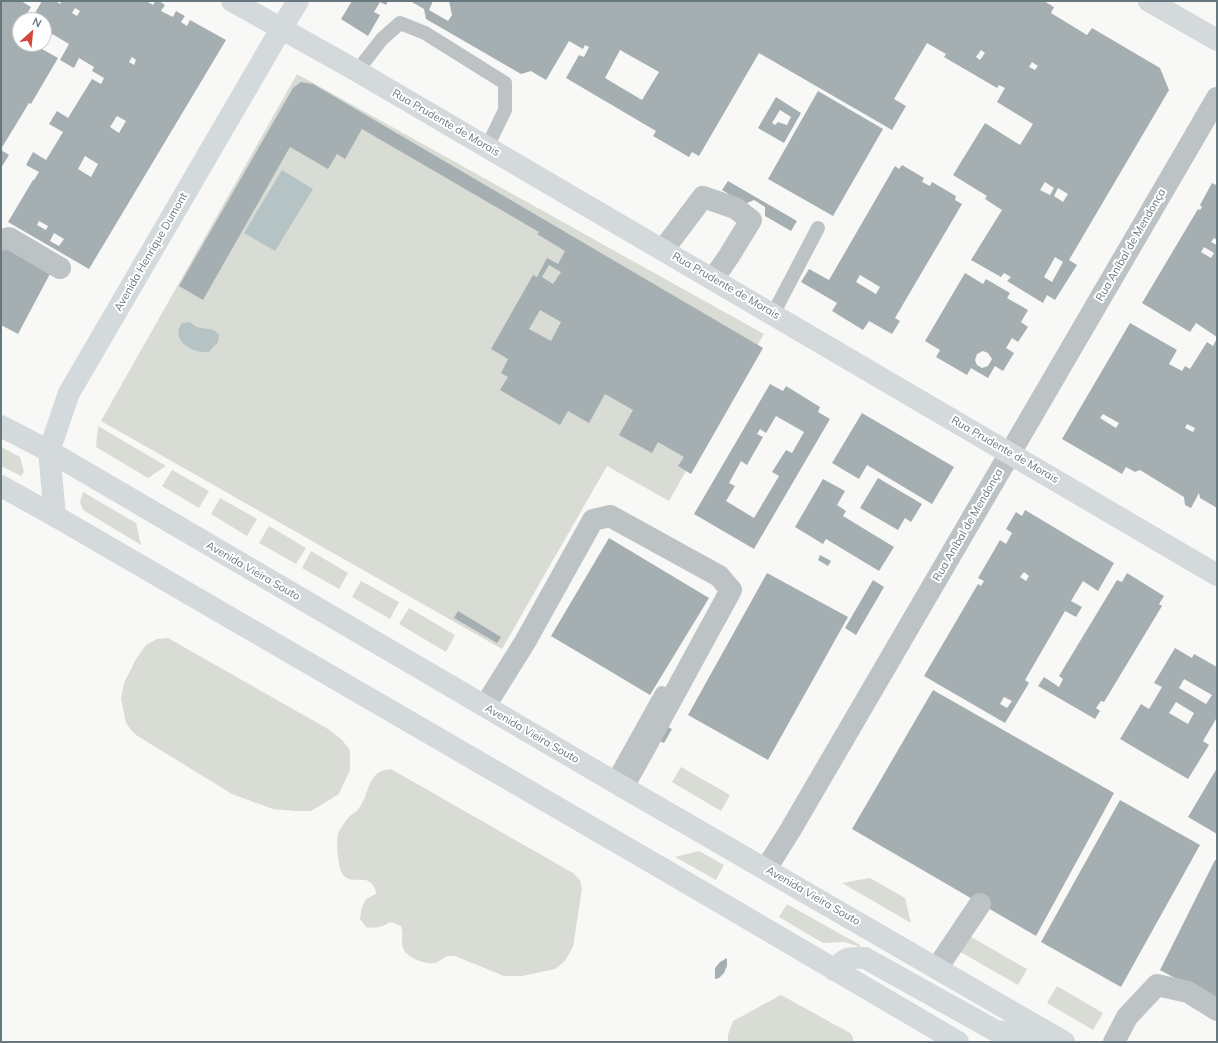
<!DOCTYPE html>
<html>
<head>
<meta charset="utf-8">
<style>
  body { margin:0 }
  #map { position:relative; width:1218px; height:1043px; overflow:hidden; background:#f8f8f6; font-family:Mulish,sans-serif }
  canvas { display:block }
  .frame { position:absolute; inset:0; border:2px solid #66787e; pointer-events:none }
  .north { position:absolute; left:12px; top:12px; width:40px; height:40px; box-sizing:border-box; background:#fff; border:1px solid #c2c9cb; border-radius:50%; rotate:27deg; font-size:11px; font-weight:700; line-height:16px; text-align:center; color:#66787e }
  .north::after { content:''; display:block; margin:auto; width:14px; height:18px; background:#d1463d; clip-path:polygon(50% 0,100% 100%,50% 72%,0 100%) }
</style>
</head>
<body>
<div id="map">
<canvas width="1218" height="1043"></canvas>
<div class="frame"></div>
<div class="north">N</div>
</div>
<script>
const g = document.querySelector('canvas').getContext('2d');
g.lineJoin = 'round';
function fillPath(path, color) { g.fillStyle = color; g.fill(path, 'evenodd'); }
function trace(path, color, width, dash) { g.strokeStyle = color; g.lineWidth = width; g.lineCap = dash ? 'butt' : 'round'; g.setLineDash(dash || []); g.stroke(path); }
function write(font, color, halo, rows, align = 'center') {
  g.font = font + ' Mulish,sans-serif'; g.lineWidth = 4; g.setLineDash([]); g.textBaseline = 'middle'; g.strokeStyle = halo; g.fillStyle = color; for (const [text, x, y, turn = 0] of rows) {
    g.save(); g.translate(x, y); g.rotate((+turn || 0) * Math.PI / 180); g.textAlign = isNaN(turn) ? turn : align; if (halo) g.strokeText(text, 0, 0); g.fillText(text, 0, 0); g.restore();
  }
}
const green = new Path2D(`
  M 297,74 L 764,334 L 669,501 L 607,466 L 502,649 L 101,421 Z
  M 98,426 L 166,466 L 148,478 L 96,447 Z
  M 1,447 L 20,457 L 24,472 L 21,476 L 1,466 Z
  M 172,470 L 209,491 L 199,508 L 162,486 Z
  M 83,492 L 136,523 L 141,545 L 83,510 L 80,502 Z
  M 220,498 L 257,519 L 247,536 L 211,514 Z
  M 269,526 L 306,548 L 296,564 L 259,543 Z
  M 311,551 L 348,573 L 339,589 L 302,568 Z
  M 361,581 L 399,602 L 390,619 L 352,597 Z
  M 409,608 L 455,635 L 446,652 L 399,624 Z
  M 168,638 L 328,729 L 342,740 L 350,750 L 350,770 L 339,794 L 311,811 L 295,811 L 273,809 L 232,794 L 136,735 L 131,730 L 126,723 L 121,699 L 124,683 L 136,659 L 146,645 L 157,639 Z
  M 681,767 L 730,795 L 721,811 L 672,782 Z
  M 391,769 L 573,873 L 580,880 L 582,889 L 573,947 L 565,961 L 555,969 L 522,976 L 504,976 L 455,956 C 442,955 445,960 435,963 C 426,965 408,958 404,950 C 399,941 405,936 401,926 L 390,922 C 382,927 376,929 366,927 L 360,919 L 362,907 L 366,899 L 376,894 C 376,888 371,880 364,880 C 355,879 347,882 342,873 C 338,867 336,841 338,834 C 340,829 346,820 350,816 C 353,813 357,812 359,808 C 366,799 367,787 373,778 C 378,771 384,770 391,769 Z
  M 699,851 L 724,865 L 716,880 L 675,857 Z
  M 870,878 L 905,898 L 911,923 L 842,883 Z
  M 787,904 L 860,945 L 860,947 L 845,942 L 823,943 L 779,917 Z
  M 966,934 L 1027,969 L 1018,985 L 957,950 Z
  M 1057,986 L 1103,1013 L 1093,1030 L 1047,1003 Z
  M 781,995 L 850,1033 L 853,1037 L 853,1042 L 728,1042 L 728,1035 L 733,1021 Z`);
const water = new Path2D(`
  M 282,170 L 313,189 L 275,251 L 244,233 Z
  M 189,322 C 193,324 197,328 201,328 C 210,330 213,327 219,335 L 218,342 L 209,352 C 194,354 169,341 182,323 Z`);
const building = new Path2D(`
  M 1,1 L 21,1 L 31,7 L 23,20 L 20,20 L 20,25 L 15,33 L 20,36 L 20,44 L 33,44 L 58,58 L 31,104 L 29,103 L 1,149 Z
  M 42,1 L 56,1 L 60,4 L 62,1 L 149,1 L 148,2 L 153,5 L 155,1 L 159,1 L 165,5 L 161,11 L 173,17 L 176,11 L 185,16 L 181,22 L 187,26 L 190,20 L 226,40 L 89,269 L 8,222 L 33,180 L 34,180 L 39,172 L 26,165 L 33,152 L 46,160 L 63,132 L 49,124 L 57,111 L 68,118 L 92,79 L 101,84 L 104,78 L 92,71 L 94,67 L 79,58 L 74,68 L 60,60 L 69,44 L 44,29 L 44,20 L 31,20 ZM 75,8 L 80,11 L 77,16 L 72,13 ZM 132,57 L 136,60 L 134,65 L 129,62 ZM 117,116 L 126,121 L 119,133 L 110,127 ZM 85,156 L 98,164 L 91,177 L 78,169 ZM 39,221 L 48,226 L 46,230 L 37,225 ZM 54,233 L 64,239 L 59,246 L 50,241 Z
  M 352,1 L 388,1 L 386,5 L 380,2 L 374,12 L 380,15 L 368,36 L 341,19 Z
  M 410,1 L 433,1 L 429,10 L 448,21 L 452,15 L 449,1 L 1044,1 L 1054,7 L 1051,13 L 1087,35 L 1092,28 L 1160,68 L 1169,90 L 1069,260 L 1077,265 L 1055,300 L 1047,295 L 1043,303 L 1007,281 L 1011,277 L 1004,273 L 1001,277 L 971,260 L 1002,210 L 985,199 L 987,196 L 953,175 L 985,123 L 1020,145 L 1033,124 L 997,102 L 1005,88 L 999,85 L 997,88 L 944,57 L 946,54 L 927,43 L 894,99 L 906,106 L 892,130 L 759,53 L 699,156 L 692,152 L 689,157 L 653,136 L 656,131 L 566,78 L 579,55 L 584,57 L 589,47 L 585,45 L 583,49 L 569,41 L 546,80 L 531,71 L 521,74 L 426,19 L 424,9 ZM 620,50 L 659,72 L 642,100 L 605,78 ZM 981,50 L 985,53 L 980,60 L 976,57 ZM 1032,62 L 1038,66 L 1035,70 L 1029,67 ZM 1045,182 L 1054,188 L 1050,195 L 1040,190 ZM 1058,188 L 1068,194 L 1063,202 L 1054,196 ZM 1055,257 L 1063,262 L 1052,282 L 1044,277 Z
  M 301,82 L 313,84 L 763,348 L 691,474 L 678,466 L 684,457 L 658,442 L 652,453 L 619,435 L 633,410 L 605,394 L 589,423 L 568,411 L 560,425 L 500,390 L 508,377 L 501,373 L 508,359 L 491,349 L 533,275 L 537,277 L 547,258 L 558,264 L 565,251 L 537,234 L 539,232 L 362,129 L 345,159 L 337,154 L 328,169 L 290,147 L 203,300 L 179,286 L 293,88 ZM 549,265 L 561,272 L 553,284 L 542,277 ZM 540,310 L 561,322 L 551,341 L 529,329 Z
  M 818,91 L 883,129 L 833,216 L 768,179 Z
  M 776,97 L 801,113 L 784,143 L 758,128 ZM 780,110 L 791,117 L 787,125 L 778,122 L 775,125 L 772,123 Z
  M 1,150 L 9,155 L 1,168 Z
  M 902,165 L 924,178 L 922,182 L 930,186 L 932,182 L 956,196 L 955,200 L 962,204 L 895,318 L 900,321 L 892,334 L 869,321 L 863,330 L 832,311 L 837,303 L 801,282 L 809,269 L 829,280 L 895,166 L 899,169 ZM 860,275 L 880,287 L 876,294 L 856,282 Z
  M 728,181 L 797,221 L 791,231 L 765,216 L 765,207 L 754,200 L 745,204 L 722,190 Z
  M 1212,183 L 1216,185 L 1217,183 L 1217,240 L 1214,238 L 1211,242 L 1217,245 L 1217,337 L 1196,323 L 1190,332 L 1142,303 L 1198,209 L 1200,210 L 1202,207 L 1200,205 ZM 1204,247 L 1214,253 L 1211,258 L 1201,252 Z
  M 1,246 L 51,272 L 18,334 L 1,325 Z
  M 965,273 L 983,284 L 986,279 L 1010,293 L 1007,298 L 1028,310 L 1021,322 L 1028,327 L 1018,342 L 1012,338 L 1006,348 L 1014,353 L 1003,371 L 995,366 L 988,378 L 971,368 L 967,375 L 936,357 L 940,350 L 925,341 ZM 983,351 L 988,353 L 992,359 L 988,366 L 982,368 L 977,365 L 975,360 L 977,354 Z
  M 1130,323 L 1177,350 L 1169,364 L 1182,371 L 1185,366 L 1190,369 L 1207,342 L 1213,346 L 1217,338 L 1217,508 L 1200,498 L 1199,493 L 1191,508 L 1185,505 L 1184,497 L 1140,470 L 1135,472 L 1126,467 L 1122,474 L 1062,439 ZM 1103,414 L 1119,423 L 1116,428 L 1100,418 ZM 1187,424 L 1195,428 L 1193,432 L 1185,428 Z
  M 770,384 L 783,391 L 786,386 L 820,407 L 818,412 L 830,419 L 754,549 L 694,514 ZM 776,416 L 804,432 L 792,453 L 786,450 L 772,472 L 779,476 L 754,518 L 726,501 L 735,486 L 729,483 L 741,461 L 747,465 L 763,437 L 757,434 L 760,429 L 766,433 Z
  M 862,413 L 954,467 L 932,504 L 867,465 L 859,479 L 832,463 Z
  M 878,478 L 922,504 L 911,522 L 905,518 L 898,530 L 860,508 Z
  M 823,479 L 845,491 L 837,505 L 846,511 L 843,516 L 894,547 L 879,571 L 826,539 L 823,544 L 795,527 Z
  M 1025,510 L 1114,563 L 1098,591 L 1083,581 L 1071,601 L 1082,607 L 1076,617 L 1065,611 L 1025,680 L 1029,683 L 1005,723 L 924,676 L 978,584 L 981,586 L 984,581 L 978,578 L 1000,540 L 1006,544 L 1012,533 L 1006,529 L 1016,512 L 1022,516 ZM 1024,572 L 1029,576 L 1026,581 L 1020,577 ZM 1004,697 L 1012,701 L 1007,708 L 1000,704 Z
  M 609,538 L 709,598 L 650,695 L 551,636 Z
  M 820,555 L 831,561 L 828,566 L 818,560 Z
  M 767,573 L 848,617 L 768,760 L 688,715 Z
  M 1127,573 L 1164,596 L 1159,604 L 1162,606 L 1104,702 L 1101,701 L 1096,708 L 1100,711 L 1095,719 L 1038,686 L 1044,677 L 1059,687 L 1063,679 L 1059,676 L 1117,580 L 1122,582 Z
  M 873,580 L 884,587 L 856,635 L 845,628 Z
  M 458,611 L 501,637 L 497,643 L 454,618 Z
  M 1175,648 L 1192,658 L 1194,654 L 1217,667 L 1217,720 L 1216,719 L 1203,741 L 1209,745 L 1188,779 L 1120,739 L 1141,704 L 1149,709 L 1162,687 L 1154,683 ZM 1184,679 L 1212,695 L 1206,704 L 1179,688 ZM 1176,702 L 1194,713 L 1188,724 L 1169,713 Z
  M 933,690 L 1114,793 L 1036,936 L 852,829 Z
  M 666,726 L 672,729 L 664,743 L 658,740 Z
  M 1217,768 L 1217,834 L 1188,817 Z
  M 1120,800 L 1200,845 L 1121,987 L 1041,942 Z
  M 1215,860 L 1217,860 L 1217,1001 L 1160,970 Z
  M 727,958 L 727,966 L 724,973 L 719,978 L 715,979 L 715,968 L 720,962 Z`);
const lane = new Path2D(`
  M 357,71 L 382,39 L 400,23 L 425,33 L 505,83 L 505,110 L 487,147
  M 773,314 L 818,228
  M 613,781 L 662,693`);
const street = new Path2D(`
  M 1,240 L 9,238 L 60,268
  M 663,250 L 703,197 L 735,208 L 751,220 L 729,256 L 713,279
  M 485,706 L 525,642 L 593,520 L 610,516 L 719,576 L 731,590 L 647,744 L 623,787
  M 766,869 L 791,829 L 1217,98
  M 937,968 L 980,904
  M 1114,1042 L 1127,1017 L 1157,985 L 1188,992 L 1217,1010`);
const secondary = new Path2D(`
  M 232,1 L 357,71 L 1217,575
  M 1149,1 L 1217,40
  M 55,516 L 49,451 L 69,393 L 281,29 L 298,1`);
const highway = new Path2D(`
  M 1,426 L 49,451 L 623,787 L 1064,1042
  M 1,486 L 55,516 L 677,877 L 958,1042
  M 834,970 C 845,957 850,957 865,958 L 996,1031 L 1019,1034 L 1042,1029`);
const streetNames = [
  ["Rua Prudente de Morais",446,123,30],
  ["Rua Aníbal de Mendonça",1131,245,-60],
  ["Avenida Henrique Dumont",151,252,-60],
  ["Rua Prudente de Morais",726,286,30],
  ["Rua Prudente de Morais",1005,450,30],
  ["Rua Aníbal de Mendonça",968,525,-60],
  ["Avenida Vieira Souto",253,571,30],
  ["Avenida Vieira Souto",532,734,30],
  ["Avenida Vieira Souto",813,896,30]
];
fillPath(green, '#d9dcd5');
fillPath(water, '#b5c3c4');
fillPath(building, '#a5afb2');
trace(lane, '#bdc3c5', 14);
trace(street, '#bdc3c5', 22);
trace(secondary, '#d4d9db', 22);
trace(highway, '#d4d9db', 22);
write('11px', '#66787e', '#fff', streetNames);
</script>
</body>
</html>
